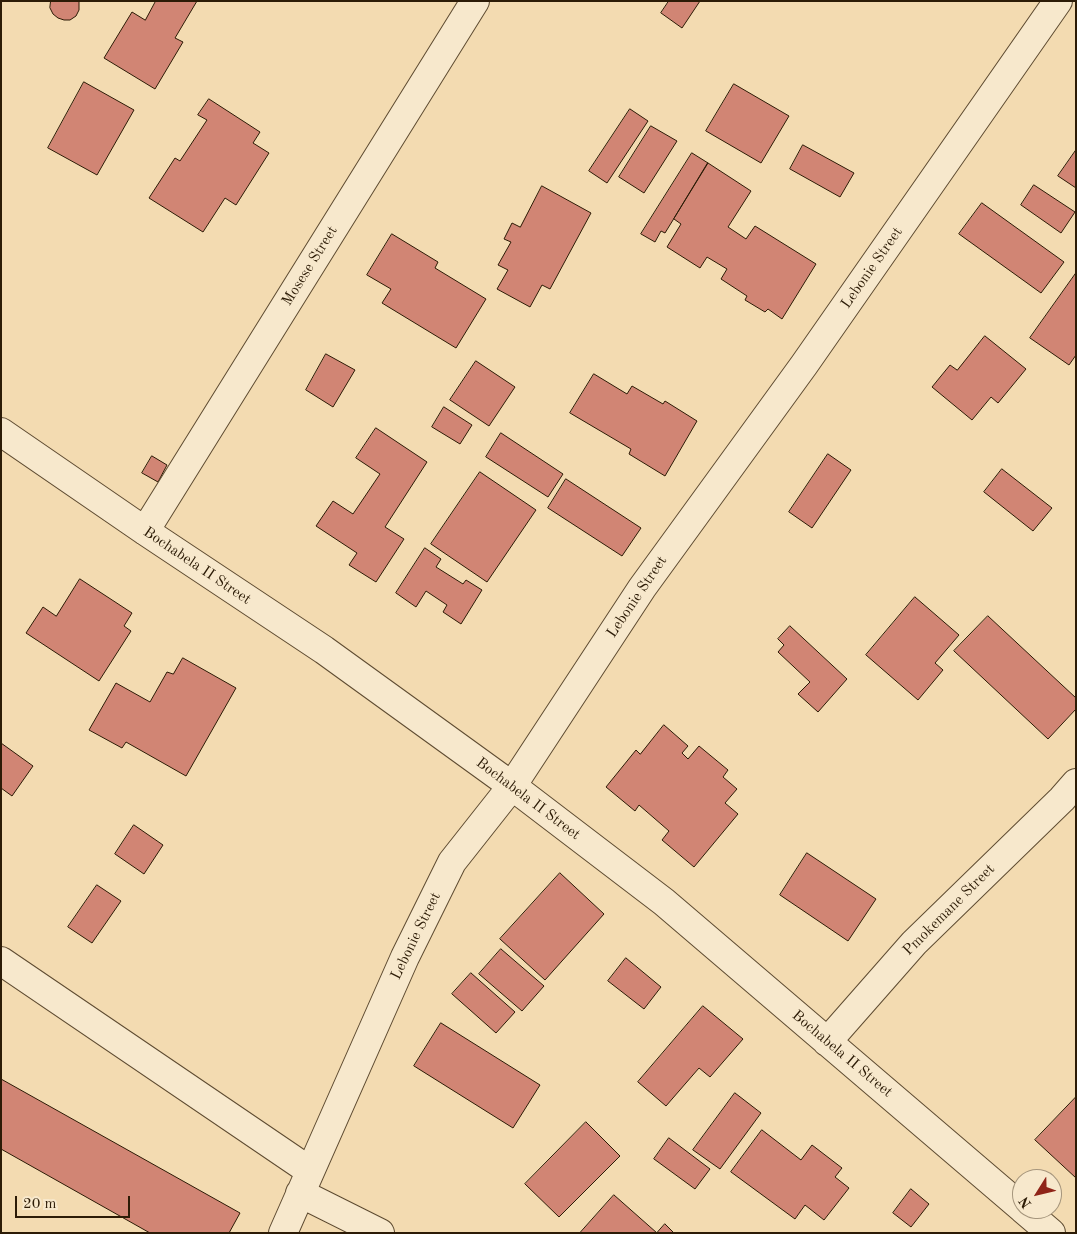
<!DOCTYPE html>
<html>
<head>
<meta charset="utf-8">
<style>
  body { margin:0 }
  #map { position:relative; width:1077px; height:1234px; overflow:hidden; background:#f3dbb1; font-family:"Old Standard TT",serif }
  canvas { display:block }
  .frame { position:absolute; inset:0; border:2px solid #2c1b06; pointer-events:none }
  .north { position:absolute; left:1012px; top:1169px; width:50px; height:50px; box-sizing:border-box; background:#f7e8cc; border:1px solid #a6967d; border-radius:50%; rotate:234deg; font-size:14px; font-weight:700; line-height:20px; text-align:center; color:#2c1b06 }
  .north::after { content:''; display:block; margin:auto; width:18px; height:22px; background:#8f2418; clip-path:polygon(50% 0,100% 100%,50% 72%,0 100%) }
  .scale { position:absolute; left:15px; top:1196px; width:115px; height:22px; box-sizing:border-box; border:2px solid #2c1b06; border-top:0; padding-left:6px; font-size:15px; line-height:18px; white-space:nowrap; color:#2c1b06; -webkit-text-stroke:4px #f7e8cc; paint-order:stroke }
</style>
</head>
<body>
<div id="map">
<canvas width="1077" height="1234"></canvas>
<div class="frame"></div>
<div class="north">N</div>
<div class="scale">20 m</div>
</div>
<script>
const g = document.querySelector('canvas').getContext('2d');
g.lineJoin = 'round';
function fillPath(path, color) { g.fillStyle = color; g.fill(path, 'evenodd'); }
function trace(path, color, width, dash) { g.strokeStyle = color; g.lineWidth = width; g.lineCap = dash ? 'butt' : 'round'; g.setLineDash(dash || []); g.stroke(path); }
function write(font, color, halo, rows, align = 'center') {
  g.font = font + ' "Old Standard TT",serif'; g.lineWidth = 4.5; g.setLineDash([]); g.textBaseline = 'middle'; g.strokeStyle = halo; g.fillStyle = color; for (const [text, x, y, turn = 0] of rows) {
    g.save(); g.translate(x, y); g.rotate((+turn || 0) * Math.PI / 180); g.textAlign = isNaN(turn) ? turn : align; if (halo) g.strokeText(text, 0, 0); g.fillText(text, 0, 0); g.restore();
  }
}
const building = new Path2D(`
  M 51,1 L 79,1 L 79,10 L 76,16 L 70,20 L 64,20 L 58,18 L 53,14 L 50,8 Z
  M 156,1 L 197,1 L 175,38 L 183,42 L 155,89 L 104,58 L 132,12 L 145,20 Z
  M 669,1 L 700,1 L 682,28 L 661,13 Z
  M 84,82 L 134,110 L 97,175 L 48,148 Z
  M 734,84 L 789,116 L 761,163 L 706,131 Z
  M 209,99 L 260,132 L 253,143 L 269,153 L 236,205 L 225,198 L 203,232 L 149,198 L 175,158 L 180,161 L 207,120 L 198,115 Z
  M 630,109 L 648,121 L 607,183 L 589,171 Z
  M 651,126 L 677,141 L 644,193 L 619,177 Z
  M 803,145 L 854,173 L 840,197 L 790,169 Z
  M 1076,150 L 1076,188 L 1058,176 Z
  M 692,153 L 708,163 L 665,233 L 661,231 L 655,242 L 641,234 Z
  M 708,163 L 751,191 L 728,227 L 746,239 L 755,226 L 816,264 L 782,319 L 768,309 L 765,312 L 745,300 L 747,296 L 721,279 L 727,269 L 707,257 L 700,268 L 667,247 L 681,224 L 674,219 Z
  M 1034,185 L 1075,212 L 1061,233 L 1021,205 Z
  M 542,186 L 591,213 L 550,289 L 542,285 L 530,307 L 497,289 L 508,270 L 498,265 L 511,242 L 504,239 L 512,223 L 520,227 Z
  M 982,203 L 1064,262 L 1041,293 L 959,234 Z
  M 392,234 L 438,262 L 435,268 L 486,299 L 456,348 L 382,303 L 391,289 L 367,275 Z
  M 1076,273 L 1076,355 L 1069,365 L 1030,338 Z
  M 985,336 L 1026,369 L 998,403 L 991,397 L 972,420 L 932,387 L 950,365 L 957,370 Z
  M 326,354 L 355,370 L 333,407 L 306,390 Z
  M 476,361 L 515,387 L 489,426 L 450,400 Z
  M 594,374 L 627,394 L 632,386 L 663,404 L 665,401 L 697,421 L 665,476 L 629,454 L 631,449 L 570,413 Z
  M 444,407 L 472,425 L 460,444 L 432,427 Z
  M 376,428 L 427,462 L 385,527 L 404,539 L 376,582 L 349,565 L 357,553 L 316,526 L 333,501 L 353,514 L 380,474 L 356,458 Z
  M 501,433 L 563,474 L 548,497 L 486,457 Z
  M 828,454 L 851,470 L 812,528 L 789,512 Z
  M 152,456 L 167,465 L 158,482 L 142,473 Z
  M 1002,469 L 1052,508 L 1033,531 L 984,492 Z
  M 480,472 L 536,510 L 487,582 L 431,544 Z
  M 566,479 L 641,528 L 622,556 L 548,508 Z
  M 425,548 L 441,559 L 436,567 L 463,584 L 466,580 L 482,590 L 461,624 L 443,612 L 447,605 L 426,591 L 416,607 L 396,593 Z
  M 80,579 L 132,613 L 124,626 L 131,631 L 99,681 L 26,633 L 43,607 L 56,616 Z
  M 915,597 L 959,635 L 935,663 L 943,670 L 918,700 L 866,655 Z
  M 988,616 L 1076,698 L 1076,709 L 1048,739 L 954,651 Z
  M 790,626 L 847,679 L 818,712 L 798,694 L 810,682 L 778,652 L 784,645 L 778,639 Z
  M 183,658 L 236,688 L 186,776 L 126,742 L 122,748 L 89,730 L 116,683 L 150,702 L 167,672 L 173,674 Z
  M 664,725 L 688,746 L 682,753 L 688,759 L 699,746 L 728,770 L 723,777 L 737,789 L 725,803 L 738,814 L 694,867 L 662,840 L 669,831 L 639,805 L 635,811 L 606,787 L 636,750 L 640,754 Z
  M 1,743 L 33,766 L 12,796 L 1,788 Z
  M 134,825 L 163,845 L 144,874 L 115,854 Z
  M 807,853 L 876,899 L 848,941 L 780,895 Z
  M 560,873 L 604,914 L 545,980 L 500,939 Z
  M 97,885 L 121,901 L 92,943 L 68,927 Z
  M 501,949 L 544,986 L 522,1011 L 479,974 Z
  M 626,958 L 661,987 L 644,1009 L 608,981 Z
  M 471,973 L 515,1012 L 496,1033 L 452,994 Z
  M 703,1006 L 743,1039 L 710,1077 L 699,1068 L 666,1106 L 638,1082 Z
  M 441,1023 L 540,1085 L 513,1128 L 414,1066 Z
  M 1,1079 L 240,1213 L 229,1233 L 150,1233 L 1,1149 Z
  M 735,1093 L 761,1113 L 720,1169 L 693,1150 Z
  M 1076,1097 L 1076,1178 L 1035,1140 Z
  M 586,1122 L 620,1156 L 559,1217 L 525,1184 Z
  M 762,1130 L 801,1160 L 812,1145 L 842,1168 L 835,1177 L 849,1188 L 824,1220 L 805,1205 L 795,1219 L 731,1172 Z
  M 669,1138 L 710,1169 L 695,1189 L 654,1159 Z
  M 911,1189 L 929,1204 L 911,1227 L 893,1213 Z
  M 614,1195 L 657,1233 L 580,1233 Z
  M 665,1224 L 674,1233 L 657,1233 Z`);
const minor = new Path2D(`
  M 1,432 L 145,531 L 324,650 L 512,786 L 664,902 L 1022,1208
  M 145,531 L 475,1
  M 1,961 L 310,1171
  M 827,1042 L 914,943 L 1062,799 L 1076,783
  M 300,1193 L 380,1233
  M 1023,1209 L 1051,1233
  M 283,1233 L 405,957 L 452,862 L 512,786 L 642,588 L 804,365 L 1058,1`);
const streetNames = [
  ["Mosese Street",310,266,-58],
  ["Lebonie Street",872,268,-55],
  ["Bochabela II Street",197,566,34],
  ["Lebonie Street",637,597,-56],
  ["Bochabela II Street",528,799,37],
  ["Pmokemane Street",949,910,-45],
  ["Lebonie Street",416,936,-64],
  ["Bochabela II Street",842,1054,40]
];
fillPath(building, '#d18574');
trace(building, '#2c1b06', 1);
trace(minor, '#5e4b31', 30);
trace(minor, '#f7e8cc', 28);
write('15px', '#2c1b06', '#f7e8cc', streetNames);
</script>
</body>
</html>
